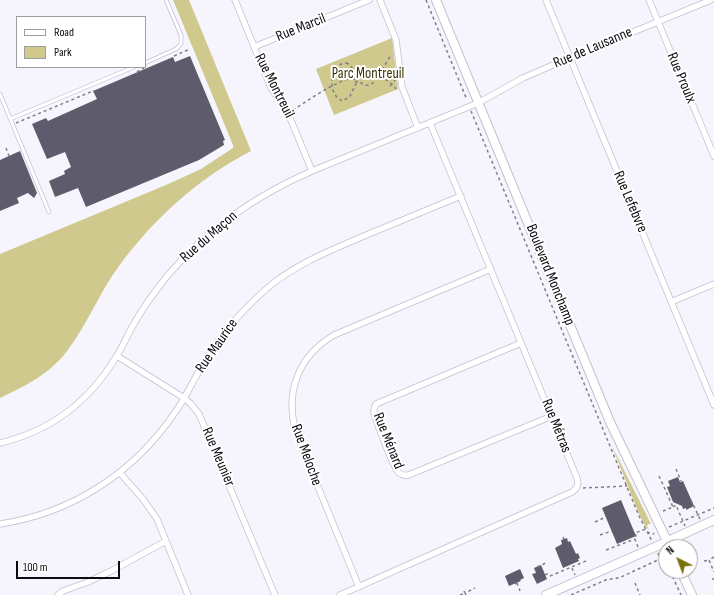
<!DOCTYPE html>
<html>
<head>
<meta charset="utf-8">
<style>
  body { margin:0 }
  #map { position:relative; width:714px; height:595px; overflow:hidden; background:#f6f5fd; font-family:"Sofia Sans Condensed",sans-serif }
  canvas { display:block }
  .legend { position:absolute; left:16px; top:16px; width:130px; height:52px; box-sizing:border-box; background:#fff; border:1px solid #9e9ea0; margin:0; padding:5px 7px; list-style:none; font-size:12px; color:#0d0c12 }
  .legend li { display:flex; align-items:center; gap:8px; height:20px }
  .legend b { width:20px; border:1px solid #9e9ea0 }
  .north { position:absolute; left:658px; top:539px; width:40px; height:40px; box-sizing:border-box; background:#fff; border:1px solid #9e9ea0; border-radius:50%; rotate:318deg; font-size:11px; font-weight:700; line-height:16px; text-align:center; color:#0d0c12 }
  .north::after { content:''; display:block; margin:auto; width:14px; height:18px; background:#7a6f0d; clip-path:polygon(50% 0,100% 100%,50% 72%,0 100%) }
  .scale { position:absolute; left:16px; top:561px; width:104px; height:18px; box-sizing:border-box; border:2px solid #0d0c12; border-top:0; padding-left:5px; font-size:12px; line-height:14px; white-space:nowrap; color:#0d0c12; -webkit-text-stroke:3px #fff; paint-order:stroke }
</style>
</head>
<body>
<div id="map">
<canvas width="714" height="595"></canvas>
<ul class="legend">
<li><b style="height:5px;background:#fff"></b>Road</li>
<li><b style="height:11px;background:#d0c98d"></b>Park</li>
</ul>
<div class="north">N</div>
<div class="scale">100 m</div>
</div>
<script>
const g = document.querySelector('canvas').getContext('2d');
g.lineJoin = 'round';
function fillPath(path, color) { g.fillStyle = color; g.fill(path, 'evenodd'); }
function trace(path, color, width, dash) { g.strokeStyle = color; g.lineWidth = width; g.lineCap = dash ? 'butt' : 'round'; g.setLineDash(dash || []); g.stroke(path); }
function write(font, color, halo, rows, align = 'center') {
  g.font = font + ' "Sofia Sans Condensed",sans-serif'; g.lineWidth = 4; g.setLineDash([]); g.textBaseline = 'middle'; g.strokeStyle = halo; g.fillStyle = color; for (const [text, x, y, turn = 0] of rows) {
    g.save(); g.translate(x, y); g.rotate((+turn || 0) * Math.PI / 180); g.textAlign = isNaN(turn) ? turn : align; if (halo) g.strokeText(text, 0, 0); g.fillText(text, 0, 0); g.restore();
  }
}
const green = new Path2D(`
  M 173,0 L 189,0 L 251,151 C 199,178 154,218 119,266 C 99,293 87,325 67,351 C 50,374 25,386 0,398 L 0,254 L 166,185 L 201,169 L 233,148 L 233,145 Z
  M 392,38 L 398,89 L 334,115 L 316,69 Z
  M 612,446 L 651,524 L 648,524 L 647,526 L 649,530 L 645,526 L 639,514 Z`);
const building = new Path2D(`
  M 190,56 L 225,140 L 223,141 L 224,145 L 199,160 L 86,207 L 78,188 L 55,197 L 49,181 L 65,174 L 64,171 L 71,167 L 65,152 L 47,159 L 32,124 L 46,118 L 48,121 L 97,99 L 93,91 L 173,57 L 175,62 Z
  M 20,151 L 37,193 L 34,198 L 28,193 L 17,198 L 19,203 L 0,211 L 0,160 Z
  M 678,477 L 680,482 L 683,481 L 694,506 L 686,510 L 686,508 L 683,509 L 682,506 L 673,502 L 667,487 L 670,486 L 668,481 Z
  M 621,500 L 636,536 L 617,544 L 602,508 Z
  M 567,538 L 568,542 L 570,541 L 576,554 L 578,553 L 580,558 L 578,559 L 579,561 L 563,568 L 555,548 L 562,544 L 561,540 Z
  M 541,565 L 547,579 L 537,584 L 532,574 L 536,573 L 534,568 Z
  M 520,569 L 524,578 L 520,580 L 521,581 L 509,586 L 505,576 Z`);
const path = new Path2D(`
  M 426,0 L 467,100
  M 174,56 L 190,49
  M 346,63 L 349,64 L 353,69 L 353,75 L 356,84 L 350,96 L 343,101 C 327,96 328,64 346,63 Z
  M 137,72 L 144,68
  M 355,82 L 359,81 C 375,98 384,60 392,55
  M 390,86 L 395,80
  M 293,110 C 320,93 370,54 396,89
  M 471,111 L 639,516 L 652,541
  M 16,123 L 93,91 L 93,90
  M 6,148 L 9,156
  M 676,469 L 681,481
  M 659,476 L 673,507 L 663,511
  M 583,488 L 627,486
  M 691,500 L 700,519
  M 673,507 L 676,505 L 685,526
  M 595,522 L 606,517
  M 669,527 L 714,508
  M 647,532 L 653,534 L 654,533
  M 600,535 L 612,531
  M 563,537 L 564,539
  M 638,547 L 634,537 L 636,536 L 635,533 L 646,529
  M 606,550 L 635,539
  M 658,553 L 660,559
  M 714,557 L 709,560 L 714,572
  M 660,559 L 664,559 L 666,561
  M 704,561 L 709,560
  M 537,567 L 548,562
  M 572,568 L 575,575
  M 670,571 L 681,595
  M 545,575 L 549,573
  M 550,576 L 586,561
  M 712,579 L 714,579
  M 517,583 L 520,591
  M 635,583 L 640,595
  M 515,584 L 519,582
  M 460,595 L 465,593 L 464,591
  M 466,595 L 465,593 L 475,588
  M 571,595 L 608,579 L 614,579 L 621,577 L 660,559`);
const lane = new Path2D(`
  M 145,63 L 176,49 L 181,44 L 181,35 L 166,0
  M 0,94 L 49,212
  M 10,119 L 134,67`);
const street = new Path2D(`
  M 235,0 L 271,88 L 288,113 L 312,171
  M 380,0 L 396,40 L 402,87 L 418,128
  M 546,0 L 714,405
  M 649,0 L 714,156
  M 254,47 L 369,0
  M 671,302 L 714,284
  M 521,343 L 376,404 L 374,409 L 374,413 C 377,423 393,467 399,473 C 403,476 407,476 411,474 L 552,416
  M 117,356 L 184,398 L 191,404 L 199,414 L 275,595
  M 0,443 C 51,431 89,402 116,357 C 123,346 128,334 135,322 C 144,306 156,290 168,275 C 207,229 257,195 312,171 L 478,103 L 523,78 L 560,62 L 711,0
  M 120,473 L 143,499 L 157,519 L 188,595
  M 0,524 C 73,513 135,472 176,411 C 188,394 196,374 208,356 C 223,331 243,310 265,290 C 296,263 334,249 371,233 C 401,221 431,208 461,196
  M 359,587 L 296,433 C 285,393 297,357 334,335 L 491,269
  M 58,595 L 63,591 L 88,582 L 111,571 L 166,541
  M 340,595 L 572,492 C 578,488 579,484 577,478 L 430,123`);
const secondary = new Path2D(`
  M 436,0 L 610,422 L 670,547
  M 681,571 L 692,595
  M 546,595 L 655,547 L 714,520`);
const streetNames = [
  ["Rue Marcil",301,28,-22],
  ["Rue de Lausanne",593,48,-23],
  ["Rue Proulx",681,78,67],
  ["Rue Montreuil",274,86,63],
  ["Rue Lefebvre",630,202,67],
  ["Rue du Maçon",209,237,-41],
  ["Boulevard Monchamp",550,275,68],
  ["Rue Maurice",217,346,-55],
  ["Rue Métras",556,426,68],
  ["Rue Ménard",388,441,68],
  ["Rue Meloche",306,455,70],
  ["Rue Meunier",218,457,67]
];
const parkNames = [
  ["Parc Montreuil",368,74]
];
fillPath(green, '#d0c98d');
fillPath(building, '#5e5c6c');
trace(lane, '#c2bfd2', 4.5);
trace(street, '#c2bfd2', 7);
trace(secondary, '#c2bfd2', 10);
trace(path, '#807f86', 1.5, [3, 3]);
trace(lane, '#fff', 3);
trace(street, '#fff', 5.5);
trace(secondary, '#fff', 8);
write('15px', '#0d0c12', '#fff', streetNames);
write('15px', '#3a3507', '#fff', parkNames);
</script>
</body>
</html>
